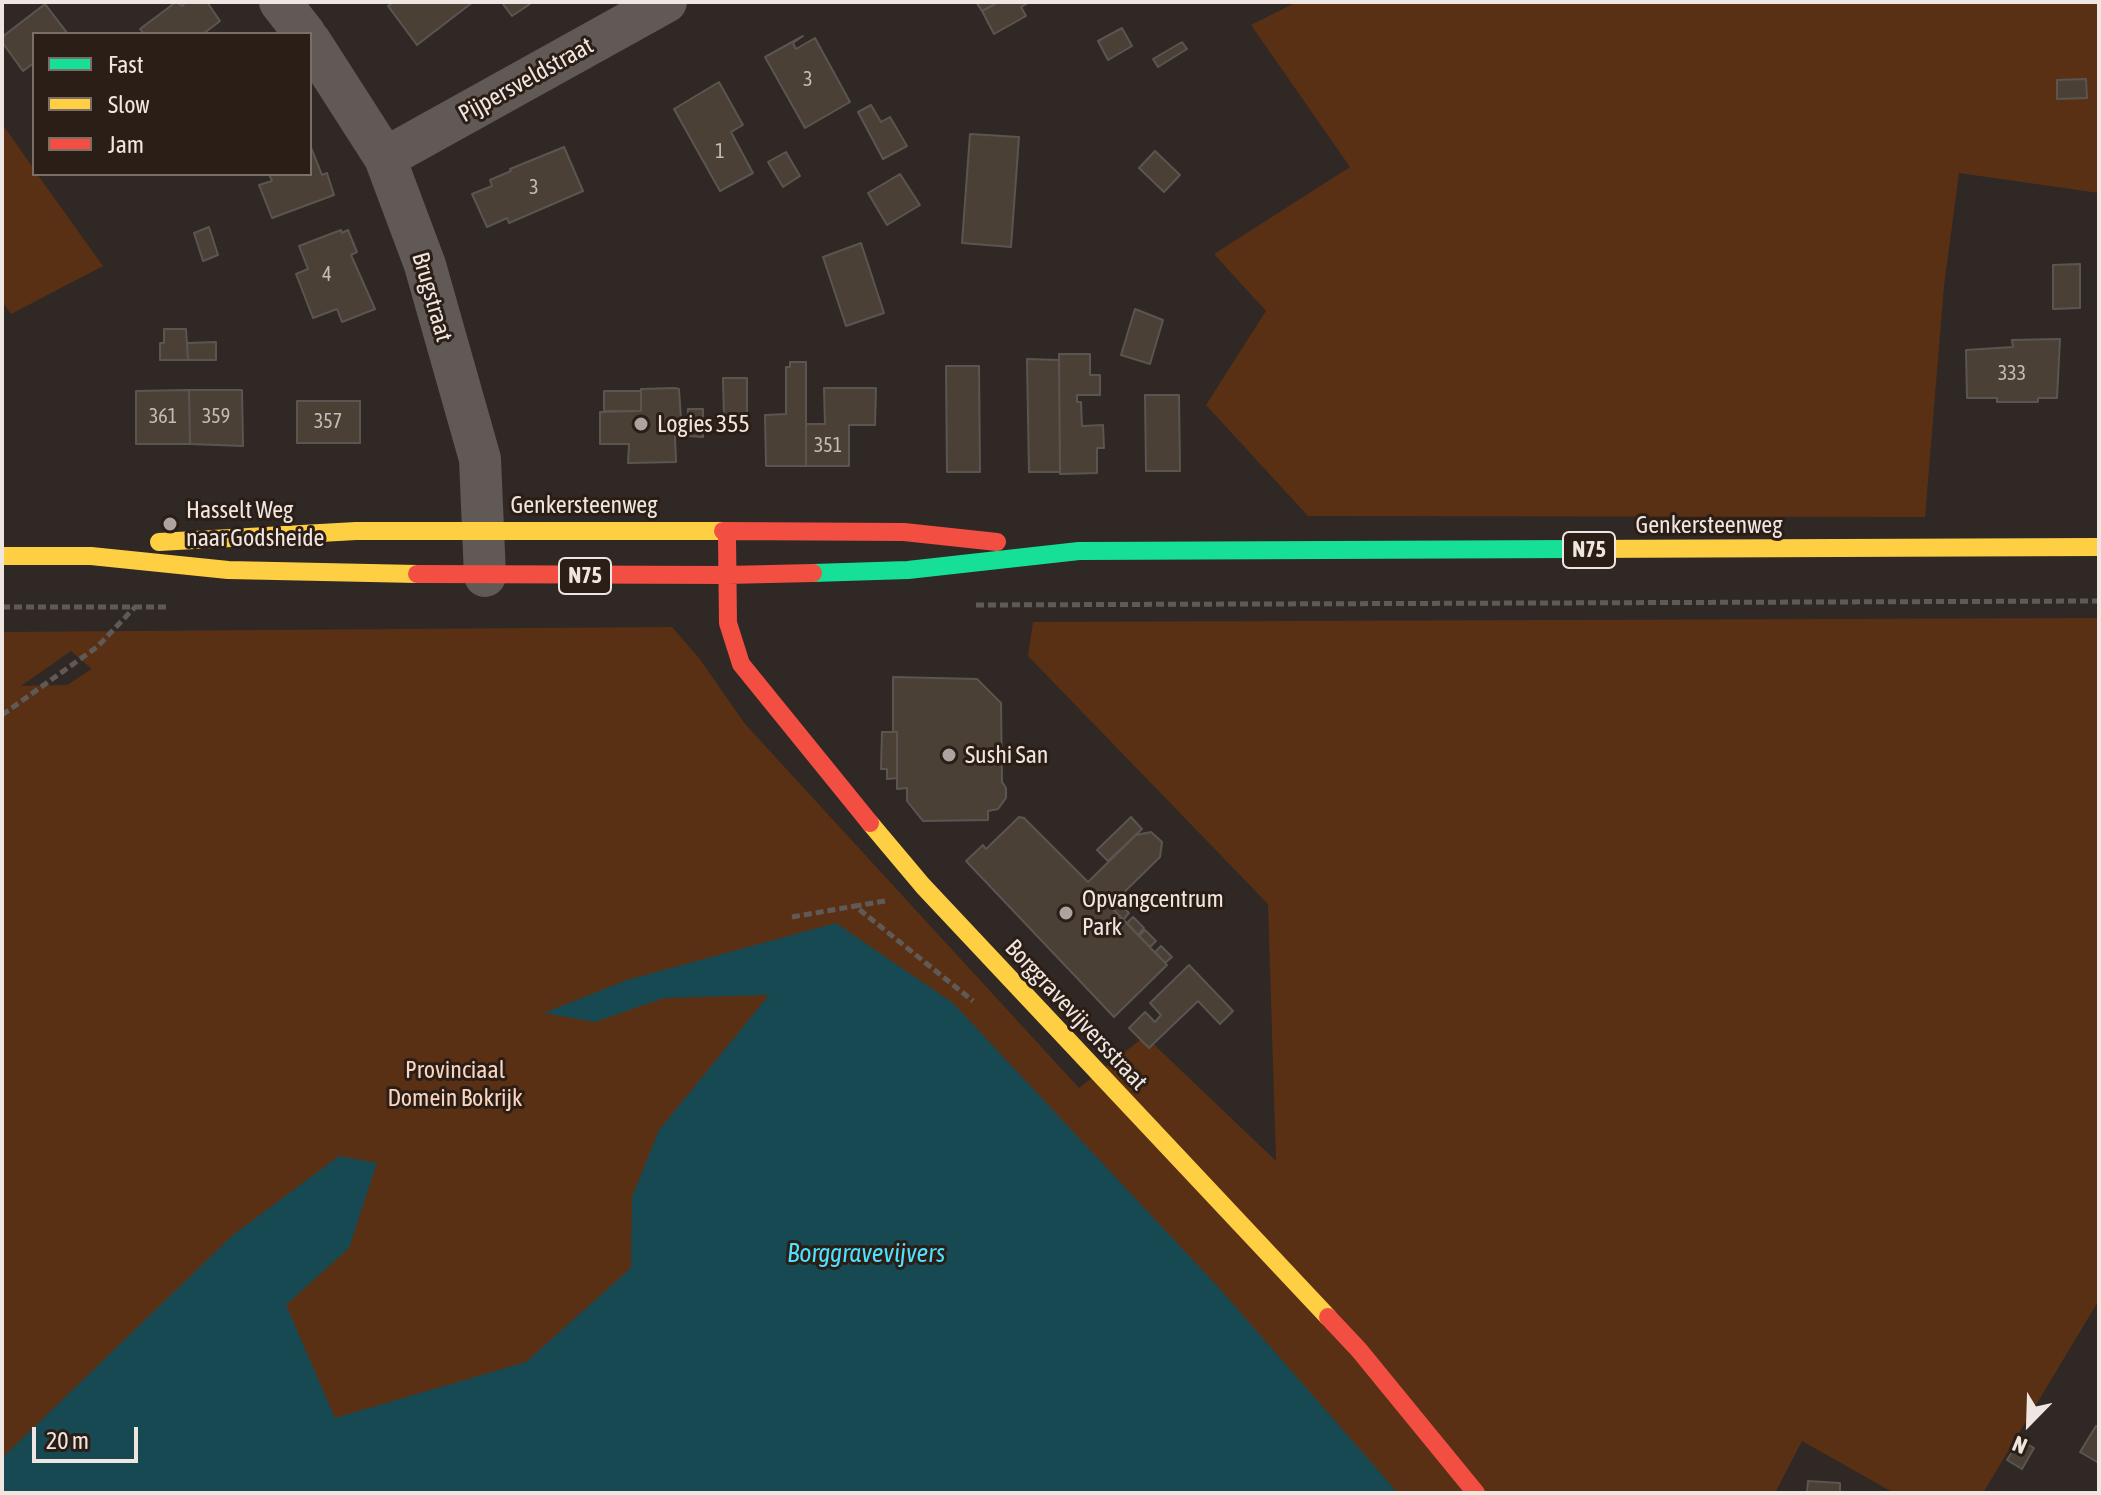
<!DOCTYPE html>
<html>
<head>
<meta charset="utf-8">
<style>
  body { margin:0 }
  #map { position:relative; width:2101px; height:1495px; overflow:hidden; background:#302824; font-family:"Asap Condensed",sans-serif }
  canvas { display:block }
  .frame { position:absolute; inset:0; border:4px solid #f0e6e1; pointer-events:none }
  .legend { position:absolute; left:32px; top:32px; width:280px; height:144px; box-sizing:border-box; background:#2b1e16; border:2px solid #7a6e67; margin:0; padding:10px 14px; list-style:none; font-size:24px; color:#f0e6e1 }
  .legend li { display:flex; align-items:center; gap:16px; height:40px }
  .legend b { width:40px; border:2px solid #7a6e67 }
  .north { position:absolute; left:1989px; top:1383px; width:80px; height:80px; -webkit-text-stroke:6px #2b1e16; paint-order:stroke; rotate:203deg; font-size:22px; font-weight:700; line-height:32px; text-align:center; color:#f0e6e1 }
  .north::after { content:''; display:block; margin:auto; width:28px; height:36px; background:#f0e6e1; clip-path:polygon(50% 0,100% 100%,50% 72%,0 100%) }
  .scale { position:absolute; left:32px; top:1427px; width:106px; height:36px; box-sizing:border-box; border:4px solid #f0e6e1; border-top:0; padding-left:10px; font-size:24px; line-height:28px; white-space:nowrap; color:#f0e6e1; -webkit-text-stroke:6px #2b1e16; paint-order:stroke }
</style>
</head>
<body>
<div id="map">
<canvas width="2101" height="1495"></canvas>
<div class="frame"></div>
<ul class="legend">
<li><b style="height:10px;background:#16e098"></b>Fast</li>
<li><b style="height:10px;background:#ffcf43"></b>Slow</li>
<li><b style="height:10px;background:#f24e42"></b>Jam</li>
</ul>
<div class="north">N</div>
<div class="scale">20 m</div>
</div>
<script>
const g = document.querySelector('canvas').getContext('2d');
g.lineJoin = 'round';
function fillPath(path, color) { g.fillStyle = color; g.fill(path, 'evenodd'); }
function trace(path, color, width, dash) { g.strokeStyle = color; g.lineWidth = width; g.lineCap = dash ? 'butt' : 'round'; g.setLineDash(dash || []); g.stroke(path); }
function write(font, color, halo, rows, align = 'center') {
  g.font = font + ' "Asap Condensed",sans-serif'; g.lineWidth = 6; g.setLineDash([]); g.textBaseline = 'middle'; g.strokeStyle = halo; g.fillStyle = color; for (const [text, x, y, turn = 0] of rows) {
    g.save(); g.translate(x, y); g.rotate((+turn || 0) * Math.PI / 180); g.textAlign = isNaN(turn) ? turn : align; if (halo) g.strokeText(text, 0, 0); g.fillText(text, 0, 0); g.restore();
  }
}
const green = new Path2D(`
  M 1297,2 L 2099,2 L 2099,193 L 1959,173 L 1944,286 L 1925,517 L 1308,516 L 1206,405 L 1266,311 L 1214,254 L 1350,167 L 1251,25 Z
  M 2,124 L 34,169 L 34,174 L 37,174 L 103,266 L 11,314 L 2,301 Z
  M 2099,618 L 2099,1300 L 1983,1493 L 1894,1493 L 1802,1441 L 1775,1493 L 2,1493 L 2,632 L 672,627 L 699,658 L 745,724 L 1079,1088 L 1145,1036 L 1276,1161 L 1268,904 L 1028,656 L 1033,622 ZM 71,651 L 92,669 L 67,685 L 21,686 Z`);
const water = new Path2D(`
  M 836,923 L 953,1003 L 1219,1288 L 1398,1493 L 2,1493 L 2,1458 L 233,1235 L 339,1156 L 377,1163 L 349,1248 L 286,1305 L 335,1418 L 526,1362 L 631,1268 L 632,1197 L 659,1130 L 769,995 L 664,998 L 595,1022 L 544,1013 L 627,980 Z`);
const building = new Path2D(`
  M 176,2 L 182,6 L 186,2 L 207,2 L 220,21 L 203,34 L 144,34 L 140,29 Z
  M 394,2 L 473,2 L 417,45 L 388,6 Z
  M 506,2 L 529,2 L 530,4 L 512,16 L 503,4 Z
  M 976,2 L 999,2 L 982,11 Z
  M 999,2 L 1030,2 L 1021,7 L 1026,16 L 994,34 L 982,11 Z
  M 45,4 L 68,34 L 34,34 L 34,63 L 23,71 L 2,42 L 2,37 Z
  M 1122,28 L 1132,46 L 1108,60 L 1098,41 Z
  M 803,36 L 793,43 L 796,49 L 815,38 L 850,102 L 805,128 L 765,57 Z
  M 1182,42 L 1187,49 L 1158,67 L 1153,59 Z
  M 2086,79 L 2087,98 L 2057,99 L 2057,80 Z
  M 719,82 L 743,125 L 731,132 L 753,173 L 720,191 L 674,109 Z
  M 871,105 L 881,122 L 890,117 L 907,146 L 883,159 L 858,112 Z
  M 970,134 L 1019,137 L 1011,247 L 962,243 Z
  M 310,145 L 322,175 L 327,173 L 334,195 L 272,218 L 259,185 L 272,181 L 269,174 L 310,174 Z
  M 564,147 L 583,191 L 509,223 L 507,218 L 487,227 L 472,194 L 492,186 L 490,180 L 511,171 L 510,169 Z
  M 1155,151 L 1180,175 L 1164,192 L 1139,168 Z
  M 786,152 L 800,176 L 783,187 L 768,162 Z
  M 900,174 L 920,205 L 887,225 L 868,193 Z
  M 209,227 L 218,255 L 203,261 L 194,233 Z
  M 341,230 L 342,233 L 348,230 L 357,252 L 351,255 L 375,309 L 342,322 L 337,309 L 313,318 L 296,274 L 308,269 L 299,246 Z
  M 861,243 L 884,313 L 846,326 L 823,257 Z
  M 2080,264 L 2080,308 L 2053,309 L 2053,265 Z
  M 1135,309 L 1163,320 L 1150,364 L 1121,355 Z
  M 164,329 L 186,329 L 188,360 L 160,360 L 160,343 L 164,343 Z
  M 2060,339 L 2057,398 L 2038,398 L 2038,402 L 1997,402 L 1997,398 L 1967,398 L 1966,350 L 2013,347 L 2012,340 Z
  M 216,342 L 216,360 L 188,360 L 187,343 Z
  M 1059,354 L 1090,354 L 1090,375 L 1100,375 L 1100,395 L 1077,395 L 1077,402 L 1081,402 L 1082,426 L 1103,425 L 1104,448 L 1097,448 L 1097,473 L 1060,474 Z
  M 1027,359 L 1059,360 L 1060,472 L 1029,472 Z
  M 790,362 L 806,362 L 806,466 L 766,466 L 765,415 L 786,414 L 786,367 L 790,367 Z
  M 946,366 L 979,366 L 980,472 L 947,472 Z
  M 723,378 L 747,378 L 747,417 L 724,417 Z
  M 675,388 L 679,389 L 682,436 L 675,437 L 676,462 L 628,463 L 629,444 L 600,444 L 600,412 L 641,411 L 641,389 Z
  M 824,388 L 876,388 L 875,425 L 849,425 L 849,466 L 806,466 L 806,424 L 825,424 Z
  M 189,390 L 242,390 L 243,446 L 190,444 Z
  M 189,390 L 190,444 L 136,444 L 136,391 Z
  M 604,391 L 641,391 L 641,411 L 604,411 Z
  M 1145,395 L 1179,395 L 1180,471 L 1146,471 Z
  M 297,401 L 360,401 L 360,443 L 297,443 Z
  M 688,409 L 703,409 L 703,437 L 687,436 Z
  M 893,677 L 977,679 L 1001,703 L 1002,782 L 1006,788 L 1006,798 L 998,809 L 988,811 L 988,820 L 923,821 L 907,801 L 907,788 L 897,789 L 897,732 L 893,732 Z
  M 882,732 L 897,732 L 897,778 L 887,779 L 887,769 L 881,769 Z
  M 1019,817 L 1024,818 L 1088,882 L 1136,835 L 1151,832 L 1162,842 L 1160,857 L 1110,906 L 1167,965 L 1114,1017 L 966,861 L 983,845 L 986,849 Z
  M 1131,817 L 1142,829 L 1108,861 L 1097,850 Z
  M 1116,900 L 1129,913 L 1123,920 L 1110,906 Z
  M 1133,917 L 1144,928 L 1138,935 L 1127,923 Z
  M 1145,930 L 1156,941 L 1150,947 L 1139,936 Z
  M 1161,946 L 1172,957 L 1165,963 L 1155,952 Z
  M 1189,965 L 1233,1011 L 1220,1024 L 1198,1001 L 1149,1048 L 1129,1028 L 1145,1012 L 1155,1022 L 1161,1015 L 1150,1003 Z
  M 2096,1426 L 2099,1428 L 2099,1463 L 2080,1452 Z
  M 2020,1440 L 2034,1448 L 2022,1469 L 2007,1460 Z
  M 1808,1481 L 1840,1483 L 1840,1493 L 1807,1493 Z`);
const path = new Path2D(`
  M 976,605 L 2099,601
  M 2,607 L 168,607
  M 2,715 L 97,647 L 136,606
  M 885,901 L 855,906 L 973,1001
  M 792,917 L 855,906`);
const street = new Path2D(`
  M 280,2 L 305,34
  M 310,41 L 385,158 L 425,265 L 480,459 L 485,576
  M 385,158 L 666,2`);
const fast = new Path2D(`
  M 813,573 L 908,570 L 1079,551 L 1576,549`);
const slow = new Path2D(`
  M 159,542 L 356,531 L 723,531
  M 1576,549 L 2099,547
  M 2,556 L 91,556 L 228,570 L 417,574
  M 870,823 L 923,886 L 1328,1317`);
const jam = new Path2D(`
  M 723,531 L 904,532 L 997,542
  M 727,537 L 728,623 L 741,664 L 870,823
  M 417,574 L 727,575 L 813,573
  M 1328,1317 L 1359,1350 L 1476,1493`);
const markers = [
  [641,424,8,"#ada49f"],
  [170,524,8,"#ada49f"],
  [949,755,8,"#ada49f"],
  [1066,913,8,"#ada49f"]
];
const numberNames = [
  ["3",808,80],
  ["1",720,152],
  ["3",534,188],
  ["4",327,275],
  ["333",2012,374],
  ["361",163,417],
  ["359",216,417],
  ["357",328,422],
  ["351",828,446]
];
const shields = [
  [1589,550,52],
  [585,576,52]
];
const shieldNames = [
  ["N75",1589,550],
  ["N75",585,576]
];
const streetNames = [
  ["Pijpersveldstraat",526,80,-29],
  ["Brugstraat",432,297,74],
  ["Genkersteenweg",584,505],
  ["Genkersteenweg",1709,525],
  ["Borggravevijversstraat",1076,1015,47]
];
const poiNames = [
  ["Logies 355",657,424],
  ["Hasselt Weg",186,510],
  ["naar Godsheide",186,538],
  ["Sushi San",965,755],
  ["Opvangcentrum",1082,899],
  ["Park",1082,927]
];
const parkNames = [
  ["Provinciaal",455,1070],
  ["Domein Bokrijk",455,1098]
];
const waterNames = [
  ["Borggravevijvers",866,1254]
];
fillPath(green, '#5a3015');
fillPath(water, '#174953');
fillPath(building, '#4a4035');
trace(building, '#5b5551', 2);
trace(path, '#605a57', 5, [8, 4]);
trace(street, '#605955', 42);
trace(fast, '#16e098', 18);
trace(slow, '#ffcf43', 18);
trace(jam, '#f24e42', 18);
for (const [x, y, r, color] of markers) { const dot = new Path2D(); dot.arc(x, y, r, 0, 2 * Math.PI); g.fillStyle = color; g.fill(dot); trace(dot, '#2b1e16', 3); }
write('20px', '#c6bcb6', null, numberNames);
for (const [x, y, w] of shields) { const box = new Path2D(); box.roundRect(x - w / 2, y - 18, w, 36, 6); g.fillStyle = '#2b1e16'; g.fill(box); trace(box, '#f0e6e1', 2); }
write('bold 22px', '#f0e6e1', null, shieldNames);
write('24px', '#f0e6e1', '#2b1e16', streetNames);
write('24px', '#f0e6e1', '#2b1e16', poiNames, 'left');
write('24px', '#fbd5c0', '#2b1e16', parkNames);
write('italic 26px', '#4de0ff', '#2b1e16', waterNames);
</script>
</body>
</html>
